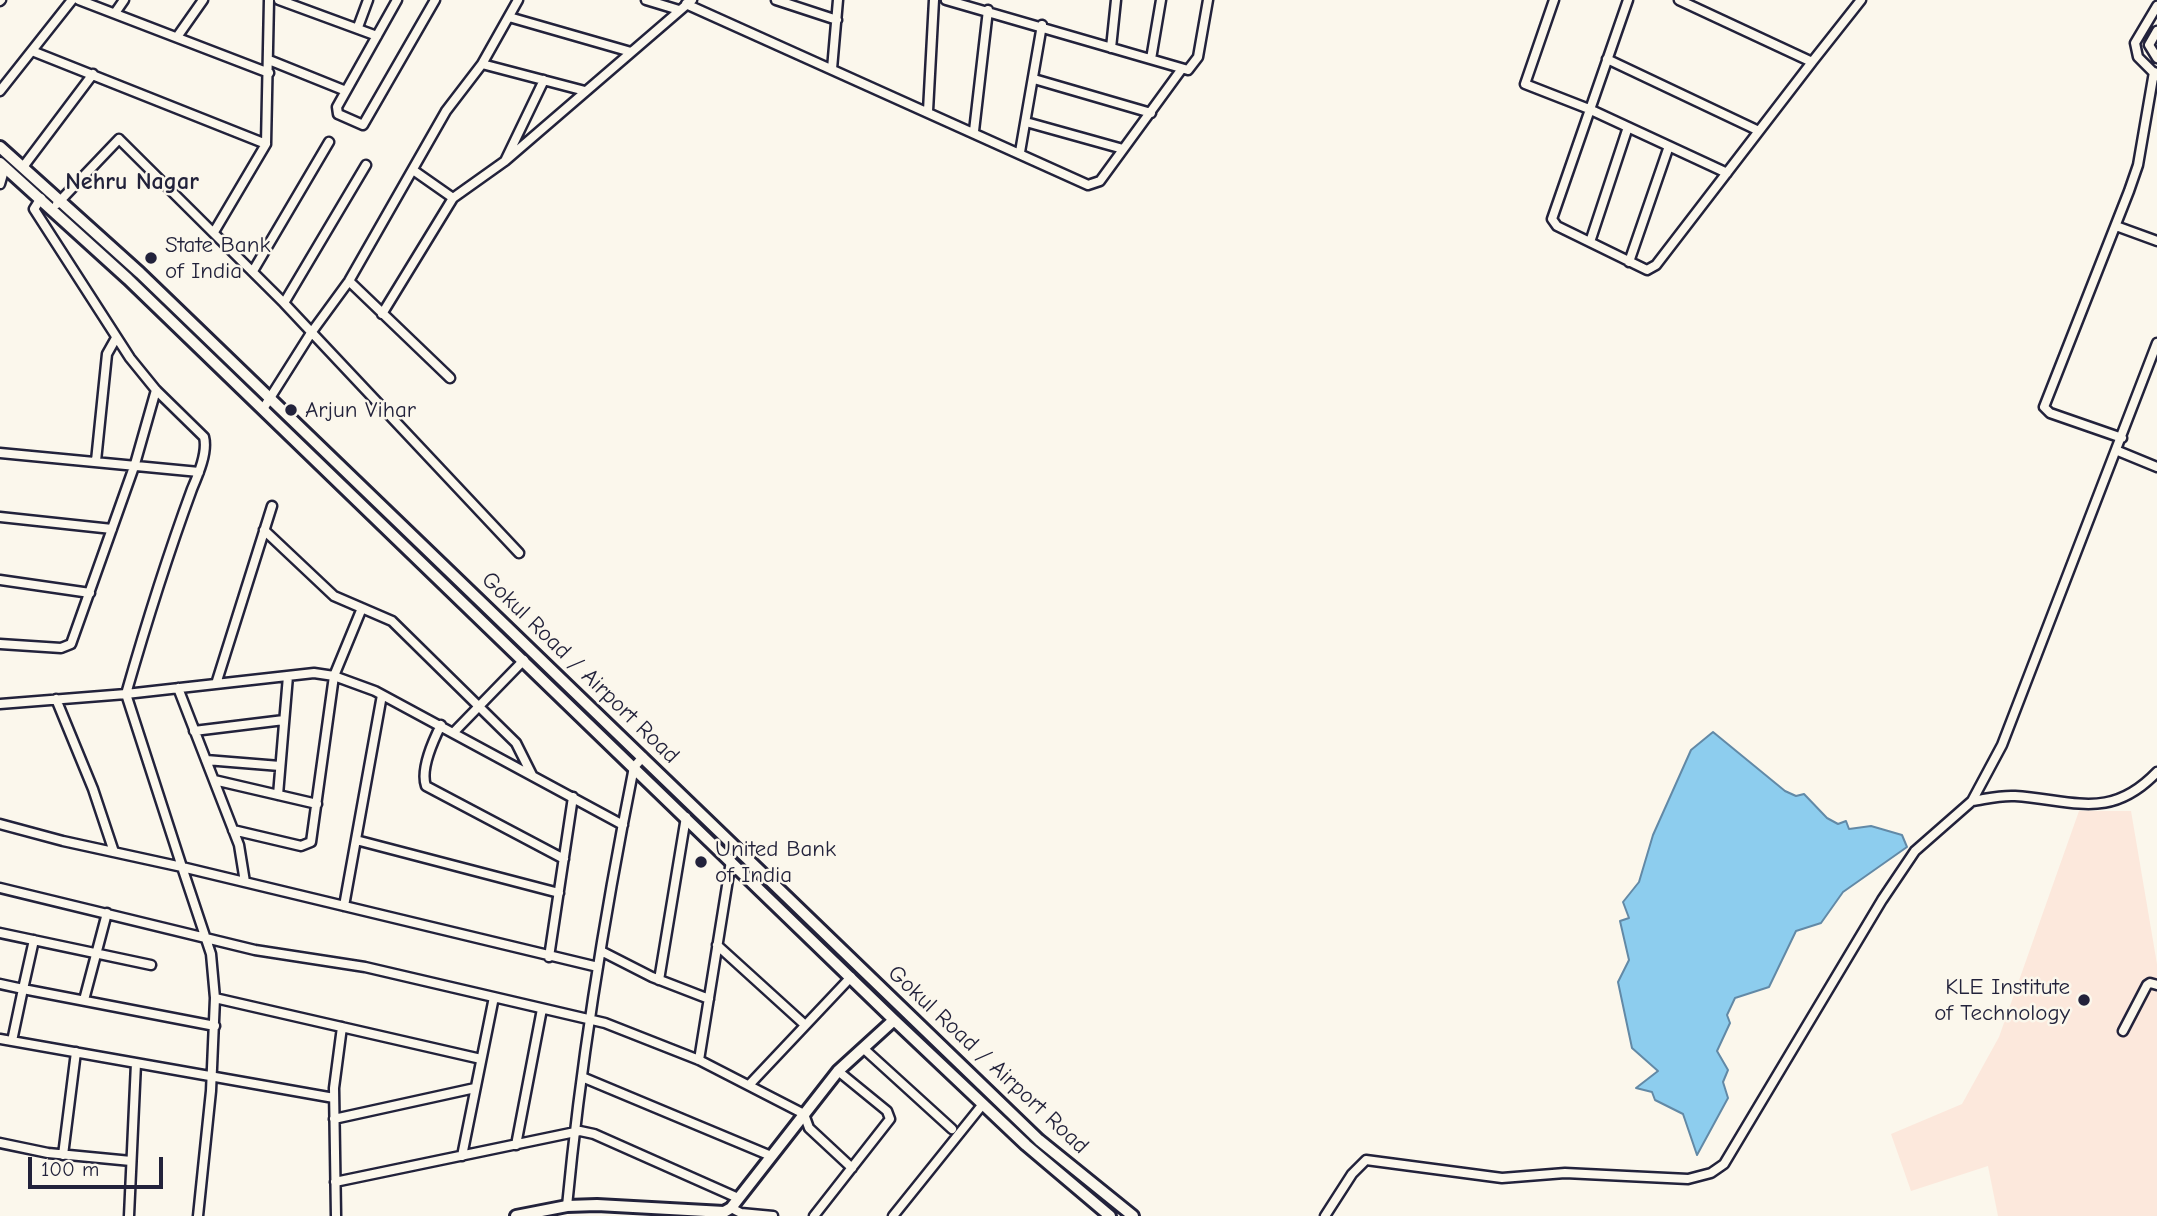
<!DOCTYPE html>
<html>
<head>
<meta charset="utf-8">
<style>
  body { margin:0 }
  #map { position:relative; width:2157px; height:1216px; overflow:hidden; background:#fbf7ec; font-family:"Comic Neue",sans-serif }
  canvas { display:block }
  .scale { position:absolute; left:28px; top:1157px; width:135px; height:32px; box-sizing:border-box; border:4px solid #22223b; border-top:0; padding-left:9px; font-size:21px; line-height:24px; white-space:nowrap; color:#22223b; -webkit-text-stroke:5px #fbf7ec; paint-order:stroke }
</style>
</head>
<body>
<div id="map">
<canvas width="2157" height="1216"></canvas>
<div class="scale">100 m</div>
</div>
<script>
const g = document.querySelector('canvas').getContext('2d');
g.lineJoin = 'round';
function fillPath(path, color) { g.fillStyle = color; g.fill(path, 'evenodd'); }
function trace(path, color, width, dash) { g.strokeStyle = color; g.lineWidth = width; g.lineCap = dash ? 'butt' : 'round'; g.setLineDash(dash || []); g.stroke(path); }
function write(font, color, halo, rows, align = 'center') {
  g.font = font + ' "Comic Neue",sans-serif'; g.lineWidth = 5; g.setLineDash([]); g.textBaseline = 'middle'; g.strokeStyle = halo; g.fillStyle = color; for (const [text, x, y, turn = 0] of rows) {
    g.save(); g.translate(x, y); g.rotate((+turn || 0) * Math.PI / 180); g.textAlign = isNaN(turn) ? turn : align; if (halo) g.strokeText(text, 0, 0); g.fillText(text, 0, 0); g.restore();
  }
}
const built = new Path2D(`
  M 2079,811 L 2131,811 L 2157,964 L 2157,1216 L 1998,1216 L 1988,1166 L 1911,1191 L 1891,1134 L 1962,1104 L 1999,1037 Z`);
const water = new Path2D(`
  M 1713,732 L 1785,791 L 1796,796 L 1804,794 L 1827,818 L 1838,824 L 1846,821 L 1849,829 L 1871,826 L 1902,835 L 1907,847 L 1843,892 L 1821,923 L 1796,931 L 1769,987 L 1735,998 L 1727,1015 L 1730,1023 L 1717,1051 L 1728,1070 L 1723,1082 L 1728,1098 L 1697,1155 L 1683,1114 L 1655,1100 L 1652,1092 L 1636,1088 L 1658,1071 L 1632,1048 L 1618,982 L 1629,960 L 1620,921 L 1629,918 L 1623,902 L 1639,882 L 1653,835 L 1691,750 Z`);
const street = new Path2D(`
  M 79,0 L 269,73
  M 279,0 L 377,36
  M 397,0 L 337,107 L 338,114 L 363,125 L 435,0
  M 646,0 L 679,10
  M 776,0 L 837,20
  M 946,0 L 1188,70 L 1198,57 L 1208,0
  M 1554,0 L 1525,84 L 1589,109 L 1727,173
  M 1628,0 L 1552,219 L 1557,226 L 1647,270 L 1656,265 L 1812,62
  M 1679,0 L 1812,62 L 1861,0
  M 0,1 L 1,0
  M 686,4 L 1088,185 L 1100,181 L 1181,70
  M 2157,6 L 2135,43 L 2138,57 L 2157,76
  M 115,13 L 124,0
  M 509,17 L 631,52
  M 358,27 L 368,0
  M 2157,31 L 2149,45 L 2157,58
  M 177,37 L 203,0
  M 1111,48 L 1116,0
  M 32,51 L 266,144
  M 1151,59 L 1161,0
  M 1607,59 L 1759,131
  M 269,60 L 346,91
  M 482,64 L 585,91
  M 832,69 L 838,0
  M 1034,79 L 1151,113
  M 0,91 L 72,0
  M 928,111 L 934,0
  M 1026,122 L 1123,149
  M 974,131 L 988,10
  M 1020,152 L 1042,25
  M 505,161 L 544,80
  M 23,167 L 93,74
  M 413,170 L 453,198
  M 0,184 L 5,167
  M 41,198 L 34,209 L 130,358 L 156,390 L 204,437 C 208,452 198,475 192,489 C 167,557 146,624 126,694 L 314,673 L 334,676 L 375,691 L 623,825
  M 57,204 L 119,139 L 284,303 L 519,553
  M 2116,226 L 2157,241
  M 214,232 L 266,144 L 269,0
  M 1590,242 L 1628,127
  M 1629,262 L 1669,146
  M 253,271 L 329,142
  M 349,281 L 450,378
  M 284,303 L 366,165
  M 382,314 L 453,198 L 505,161 L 692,0
  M 263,409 L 311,333 L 349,281 L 446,111 L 482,64 L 518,0
  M 2122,438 L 2050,413 L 2044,407 L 2129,191 L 2138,165 L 2154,72
  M 2118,451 L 2157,467
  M 0,453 L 199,472
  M 96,461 L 107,354 L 116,338
  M 0,517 L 112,529
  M 264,530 L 334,596 L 392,621 L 516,743 L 532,775
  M 0,580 L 90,593
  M 0,644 L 61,648 L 71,644 L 135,464 L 156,390
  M 216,684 L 272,506
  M 178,688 L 239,845 L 245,882
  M 56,699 L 93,789 L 114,852
  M 0,704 L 126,694 L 182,867 L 598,967
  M 441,725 C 433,741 420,769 426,786 L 564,859
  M 194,731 L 284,720
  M 454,732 L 524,660
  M 206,760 L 280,766
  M 214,780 L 317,804
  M 278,795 L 288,676
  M 1972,801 C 1986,799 2000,795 2015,796 C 2074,800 2110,821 2157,772
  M 0,824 L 63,841 L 182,867 L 211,954 L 215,998 L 211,1091 L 198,1216
  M 233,830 L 301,846 L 311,842 L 334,676 L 362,608
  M 356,840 L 559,893
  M 0,888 L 255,950 L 365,967 L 605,1023 L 699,1060 L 804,1114 L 809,1128 L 852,1168
  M 344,906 L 382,695
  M 0,933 L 151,965
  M 34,940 L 23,989 L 215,1026
  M 717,945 L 804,1024
  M 601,951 L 652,977 L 709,999
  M 549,957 L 573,797
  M 659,980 L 686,817
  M 0,984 L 23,989 L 12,1041
  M 215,998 L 481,1059
  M 84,1000 L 107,913
  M 2123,1031 L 2147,985 L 2150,983 L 2157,985
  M 0,1039 L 334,1098
  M 863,1048 L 952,1129
  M 699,1060 L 731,861
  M 582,1077 L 771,1156
  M 750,1084 L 851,977
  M 334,1119 L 475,1088
  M 0,1143 L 48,1153 L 131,1161
  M 516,1145 L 542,1009
  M 63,1155 L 76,1052
  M 462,1156 L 494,997
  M 335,1182 L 580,1131 L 594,1134 L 738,1198
  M 567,1206 C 581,1059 605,912 634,767 L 643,757
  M 731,1208 L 741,1213 L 773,1216
  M 129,1216 L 136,1063
  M 336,1216 L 334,1088 L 342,1027
  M 814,1216 L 890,1119 L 887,1111 L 838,1071
  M 893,1216 L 983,1104
  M 1325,1216 L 1352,1174 L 1366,1160 L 1502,1178 L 1565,1173 L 1688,1179 L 1711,1173 L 1724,1164 L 1882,900 L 1915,851 L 1972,801 L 2002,745 L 2157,343`);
const secondary = new Path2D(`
  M 0,147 L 140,273 L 1039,1140 L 1133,1216
  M 0,163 L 128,279 L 894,1020 L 1026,1145 L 1110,1216
  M 516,1216 L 567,1206 L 597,1205 L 724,1212 L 731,1208 L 838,1071 L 894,1020`);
const markers = [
  [151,258,7,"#22223b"],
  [291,410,7,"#22223b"],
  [701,862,7,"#22223b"],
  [2084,1000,7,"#22223b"]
];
const poiNames = [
  ["State Bank",165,245],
  ["of India",165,271],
  ["Arjun Vihar",305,410],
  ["United Bank",715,849],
  ["of India",715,875],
  ["KLE Institute",2070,987,"right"],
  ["of Technology",2070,1013,"right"]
];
const streetNames = [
  ["Gokul Road / Airport Road",580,668,44],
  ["Gokul Road / Airport Road",988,1060,43]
];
const neighbourhoodNames = [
  ["Nehru Nagar",132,182]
];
fillPath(built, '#fce8dc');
fillPath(water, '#8dcdee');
trace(water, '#6289a6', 2);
trace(street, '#22223b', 13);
trace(secondary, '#22223b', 16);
trace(street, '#fbf7ec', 8);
trace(secondary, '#fbf7ec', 10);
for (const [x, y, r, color] of markers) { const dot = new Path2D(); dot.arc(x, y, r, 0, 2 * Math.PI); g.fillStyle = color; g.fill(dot); trace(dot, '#fbf7ec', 2.5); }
write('23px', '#22223b', '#fbf7ec', poiNames, 'left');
write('23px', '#22223b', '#fbf7ec', streetNames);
write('bold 24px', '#22223b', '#fbf7ec', neighbourhoodNames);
</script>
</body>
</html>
